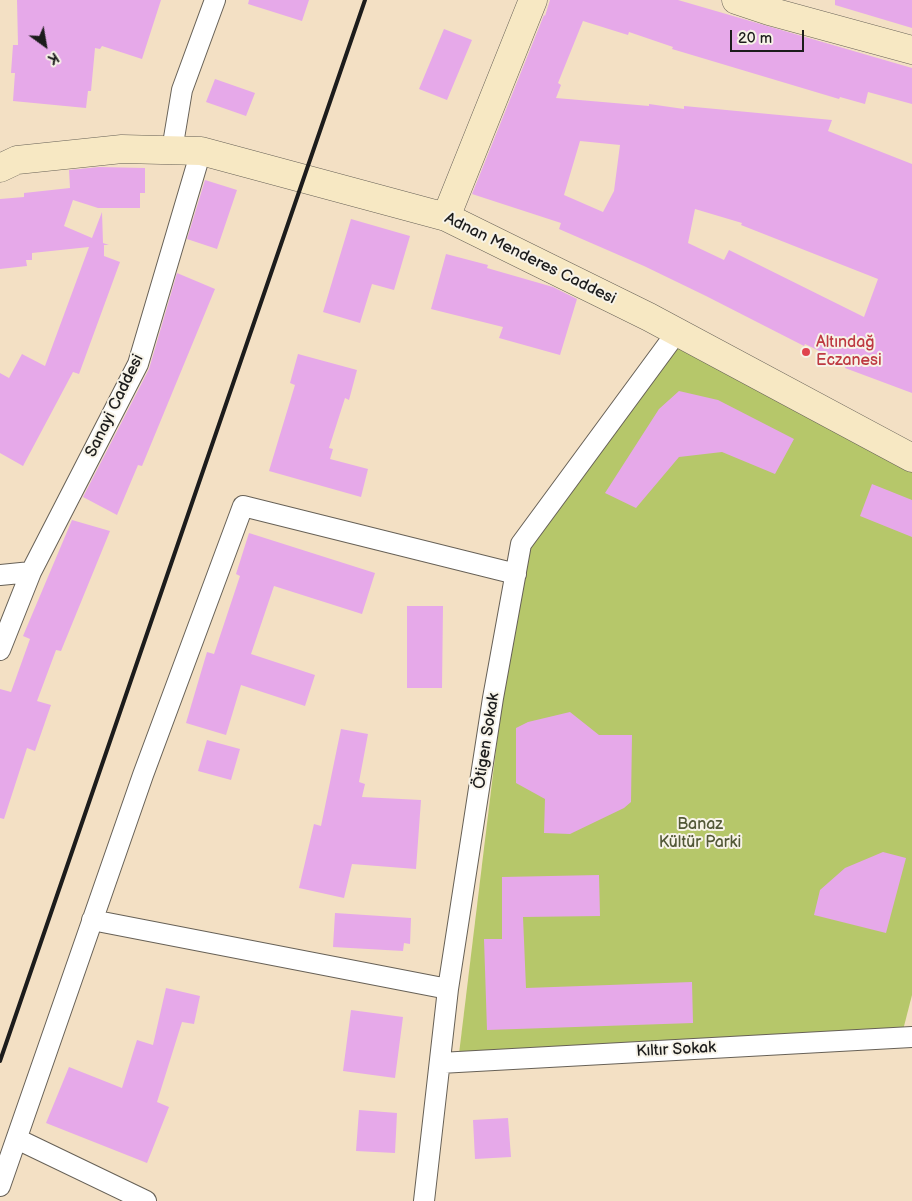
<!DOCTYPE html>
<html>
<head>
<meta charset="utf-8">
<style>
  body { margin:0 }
  #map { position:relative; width:912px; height:1201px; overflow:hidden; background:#f3e0c4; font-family:"Balsamiq Sans",sans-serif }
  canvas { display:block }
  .north { position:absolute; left:20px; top:20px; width:50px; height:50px; -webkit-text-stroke:4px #f7f3e8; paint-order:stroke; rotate:148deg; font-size:14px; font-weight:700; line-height:20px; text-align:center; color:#1c1c1c }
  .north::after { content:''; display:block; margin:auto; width:18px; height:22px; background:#1c1c1c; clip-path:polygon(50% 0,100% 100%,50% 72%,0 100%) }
  .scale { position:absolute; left:730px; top:30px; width:74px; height:22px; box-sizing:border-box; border:2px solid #1c1c1c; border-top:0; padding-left:6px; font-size:15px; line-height:18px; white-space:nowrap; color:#1c1c1c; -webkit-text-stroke:4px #f7f3e8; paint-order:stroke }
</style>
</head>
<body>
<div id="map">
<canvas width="912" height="1201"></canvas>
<div class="north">K</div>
<div class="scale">20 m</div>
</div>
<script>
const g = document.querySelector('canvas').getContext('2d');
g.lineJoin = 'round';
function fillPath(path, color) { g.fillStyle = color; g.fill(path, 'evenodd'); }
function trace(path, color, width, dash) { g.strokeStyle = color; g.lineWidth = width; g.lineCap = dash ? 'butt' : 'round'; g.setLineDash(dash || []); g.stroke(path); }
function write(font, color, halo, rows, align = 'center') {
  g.font = font + ' "Balsamiq Sans",sans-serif'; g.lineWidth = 4; g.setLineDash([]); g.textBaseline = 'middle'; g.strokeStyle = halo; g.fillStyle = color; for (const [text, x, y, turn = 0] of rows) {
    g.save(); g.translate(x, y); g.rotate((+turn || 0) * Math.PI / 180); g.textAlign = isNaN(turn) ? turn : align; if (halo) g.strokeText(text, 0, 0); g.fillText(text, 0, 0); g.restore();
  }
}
const green = new Path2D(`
  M 677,332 L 912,458 L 912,995 L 901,1038 L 458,1062 L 521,544 Z`);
const building = new Path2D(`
  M 17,0 L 161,0 L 142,59 L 102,46 L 100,49 L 95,48 L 91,91 L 88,91 L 86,108 L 13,101 L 15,73 L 11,73 L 13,45 L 18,45 Z
  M 249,0 L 309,0 L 302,21 L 248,4 Z
  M 550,0 L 678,0 L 912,68 L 912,104 L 868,92 L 865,104 L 840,97 L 839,99 L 672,49 L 673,47 L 629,32 L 628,35 L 583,21 L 558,83 L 561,85 L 556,98 L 649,106 L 649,104 L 684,109 L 684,106 L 832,120 L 828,131 L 912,164 L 912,393 L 845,368 L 846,364 L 805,344 L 804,346 L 706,296 L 644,266 L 559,229 L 561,223 L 472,194 L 544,15 L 545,16 ZM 580,141 L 620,145 L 614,191 L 603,212 L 564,195 ZM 695,209 L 742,223 L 741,225 L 878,279 L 864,317 L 729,250 L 724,260 L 688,243 Z
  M 835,0 L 912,0 L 912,28 L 835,5 Z
  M 444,29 L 472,40 L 447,100 L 419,89 Z
  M 215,79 L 255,93 L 246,116 L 206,102 Z
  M 99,167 L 145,168 L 145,193 L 140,193 L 140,208 L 98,208 L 73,200 L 64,226 L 92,238 L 102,212 L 103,243 L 109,245 L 104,245 L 104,256 L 120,262 L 79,374 L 73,372 L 23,466 L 0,453 L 0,373 L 9,378 L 22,354 L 45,366 L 89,247 L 32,253 L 32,260 L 26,260 L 27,266 L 0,269 L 0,199 L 24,197 L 24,193 L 70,188 L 69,170 Z
  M 205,180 L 237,190 L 217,249 L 187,239 Z
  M 351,219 L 410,236 L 394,290 L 372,284 L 360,323 L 323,312 Z
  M 446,254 L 488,265 L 487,268 L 553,287 L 577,299 L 560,355 L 499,338 L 503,327 L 431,309 Z
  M 177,273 L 215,289 L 142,466 L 138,465 L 117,515 L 83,497 L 149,369 Z
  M 298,354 L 357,370 L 349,400 L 345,398 L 329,448 L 333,449 L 330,459 L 368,469 L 361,497 L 269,471 L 295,385 L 290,383 Z
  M 679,391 L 718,400 L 794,439 L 775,474 L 722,452 L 679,457 L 636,508 L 605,493 L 659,409 Z
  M 872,484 L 912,500 L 912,537 L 860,516 Z
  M 72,520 L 110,531 L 61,651 L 56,650 L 37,701 L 51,705 L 35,751 L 27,748 L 4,819 L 0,818 L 0,689 L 11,692 L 30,639 L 23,636 Z
  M 249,533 L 375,573 L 362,614 L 274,586 L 251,654 L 315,675 L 305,706 L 241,685 L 226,735 L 186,723 L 207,652 L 214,654 L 240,576 L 236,574 Z
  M 407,606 L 443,606 L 442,688 L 407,688 Z
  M 570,712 L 599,735 L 632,735 L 631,802 L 624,808 L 570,834 L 544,833 L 545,799 L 516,783 L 516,728 L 528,722 Z
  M 341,729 L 368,734 L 359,782 L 365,784 L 362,797 L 421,800 L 416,869 L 352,864 L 344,898 L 299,888 L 314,824 L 321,826 Z
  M 207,740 L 240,749 L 231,780 L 198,771 Z
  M 883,852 L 906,858 L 886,933 L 814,915 L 820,890 L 845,868 Z
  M 599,875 L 600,916 L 523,917 L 526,988 L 692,982 L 693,1023 L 487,1030 L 484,939 L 502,939 L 502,877 Z
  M 335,913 L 411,918 L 410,944 L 404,943 L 403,951 L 333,947 Z
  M 166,988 L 200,996 L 194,1024 L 182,1022 L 157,1102 L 169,1107 L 147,1163 L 46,1123 L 69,1067 L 122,1088 L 137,1040 L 153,1045 Z
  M 351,1010 L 403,1017 L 395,1078 L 343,1071 Z
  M 359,1110 L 397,1113 L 395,1153 L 356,1151 Z
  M 508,1118 L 511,1157 L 475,1159 L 473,1120 Z`);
const street = new Path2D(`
  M 172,150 L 182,90 L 215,0
  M 0,575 L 31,572
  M 0,650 L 31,572 L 138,364 L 201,151
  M 92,920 L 448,989
  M 440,1063 L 912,1037
  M 17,1139 L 146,1201
  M 0,1186 L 143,775 L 243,506 L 516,574
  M 424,1201 L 448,989 L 493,698 L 521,544 L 677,332`);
const secondary = new Path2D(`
  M 736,0 L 769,11 L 912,50
  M 0,168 L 17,160 L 122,149 L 201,151 L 446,217 L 649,317 L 912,458
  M 446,217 L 533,0`);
const rail = new Path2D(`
  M 0,1061 L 365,0`);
const markers = [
  [806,352,5,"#e0444e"]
];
const streetNames = [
  ["Adnan Menderes Caddesi",530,259,26],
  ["Sanayi Caddesi",115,406,-64],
  ["Ötigen Sokak",487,741,-81],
  ["Kıltır Sokak",676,1050,-3]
];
const healthNames = [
  ["Altındağ",816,343],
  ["Eczanesi",816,361]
];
const parkNames = [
  ["Banaz",700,825],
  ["Kültür Parki",700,843]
];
fillPath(green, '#b6c76a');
fillPath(building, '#e6a9e9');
trace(street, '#676157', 22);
trace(secondary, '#676157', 29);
trace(street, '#fff', 20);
trace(secondary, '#f7e8c3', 28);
trace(rail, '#1c1c1c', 4);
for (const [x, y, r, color] of markers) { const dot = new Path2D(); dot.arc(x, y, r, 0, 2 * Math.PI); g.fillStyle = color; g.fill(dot); trace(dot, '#f7f3e8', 2); }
write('16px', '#1c1c1c', '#f7f3e8', streetNames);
write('16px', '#be3a42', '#f7f3e8', healthNames, 'left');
write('16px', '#525837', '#f7f3e8', parkNames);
</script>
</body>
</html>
